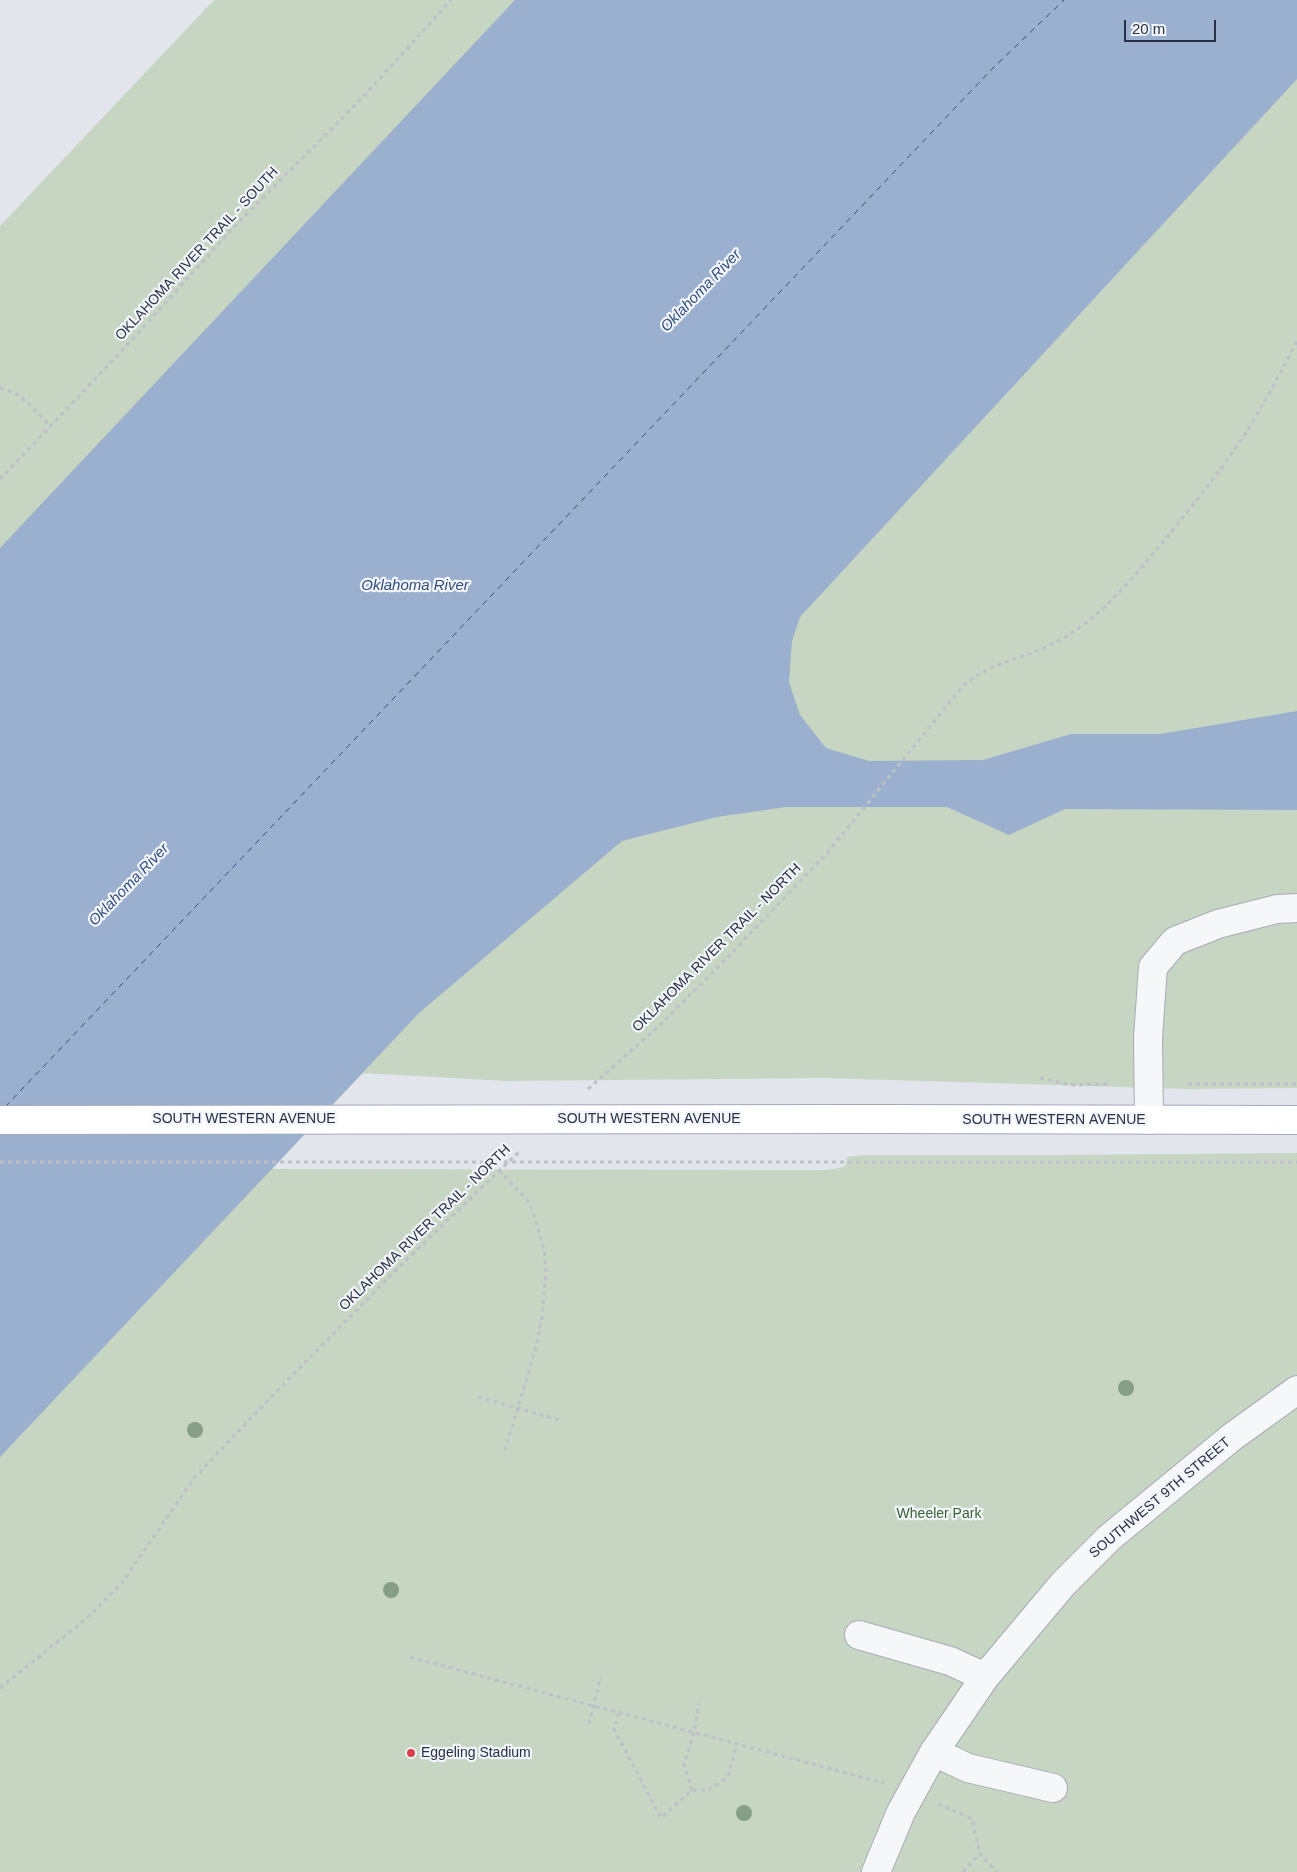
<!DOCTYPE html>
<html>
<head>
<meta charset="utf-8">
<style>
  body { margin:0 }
  #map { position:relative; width:1297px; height:1872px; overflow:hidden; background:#e2e5ec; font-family:Arial,sans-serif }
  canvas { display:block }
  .scale { position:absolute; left:1124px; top:20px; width:92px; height:22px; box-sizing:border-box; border:2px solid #293145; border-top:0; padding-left:6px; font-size:15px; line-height:18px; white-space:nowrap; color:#293145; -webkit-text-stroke:4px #f2f5f9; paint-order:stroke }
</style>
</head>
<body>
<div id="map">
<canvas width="1297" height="1872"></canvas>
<div class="scale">20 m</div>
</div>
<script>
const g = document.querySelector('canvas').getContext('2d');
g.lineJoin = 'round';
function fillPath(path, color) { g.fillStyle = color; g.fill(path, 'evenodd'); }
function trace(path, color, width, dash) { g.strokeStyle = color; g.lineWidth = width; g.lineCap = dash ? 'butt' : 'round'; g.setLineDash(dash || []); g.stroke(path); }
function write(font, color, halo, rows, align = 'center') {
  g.font = font + ' Arial,sans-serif'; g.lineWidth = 4.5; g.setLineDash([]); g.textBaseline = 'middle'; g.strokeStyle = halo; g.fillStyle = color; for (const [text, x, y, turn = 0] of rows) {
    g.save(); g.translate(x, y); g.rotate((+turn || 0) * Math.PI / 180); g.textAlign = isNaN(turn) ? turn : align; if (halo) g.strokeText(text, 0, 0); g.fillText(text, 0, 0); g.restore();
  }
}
const green = new Path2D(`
  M 214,0 L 1297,0 L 1297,1088 L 1188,1089 L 824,1078 L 507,1081 L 363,1073 L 272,1169 L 824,1170 L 840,1168 L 846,1165 L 847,1157 L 864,1155 L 1060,1155 L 1297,1153 L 1297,1872 L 0,1872 L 0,226 Z`);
const water = new Path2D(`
  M 515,0 L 1297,0 L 1297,79 L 800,617 L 792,641 L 789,682 L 800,715 L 826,748 L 869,761 L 983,760 L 1071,734 L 1160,734 L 1297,711 L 1297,810 L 1065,809 L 1009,835 L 947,807 L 786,807 L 717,817 L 622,841 L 419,1013 L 0,1457 L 0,548 Z`);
const ferry = new Path2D(`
  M 5,1107 L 993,68 L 1064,0`);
const path = new Path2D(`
  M 0,388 C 22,393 35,410 50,426
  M 0,479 L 120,353 L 234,227 L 366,94 L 451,0
  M 1040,1078 L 1070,1085 L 1108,1084
  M 1188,1084 L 1297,1084
  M 588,1089 L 659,1026 L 727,958 L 827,853 L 963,686 C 985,666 1011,661 1037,651 C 1055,643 1072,634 1087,622 C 1117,598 1142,567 1167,537 C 1189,510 1212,482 1232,453 C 1257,418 1277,379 1297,341
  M 784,1162 L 1297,1162
  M 499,1170 L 527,1200 L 533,1211 L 544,1250 L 546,1271 L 542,1318 L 535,1351 L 504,1453
  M 478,1397 L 560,1420
  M 410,1657 L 884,1783
  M 0,1688 L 86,1619 L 122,1583 L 194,1478 L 277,1391 L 398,1268 L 521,1150
  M 619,1713 L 614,1729 L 661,1818 L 692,1790 L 708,1790 L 728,1777 L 737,1744
  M 589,1724 L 601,1676
  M 692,1790 L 684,1764 L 694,1733 L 699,1703
  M 938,1804 L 972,1819 L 980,1854 L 997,1872
  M 963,1872 L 980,1854`);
const minor = new Path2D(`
  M 1149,1120 L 1148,1038 L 1153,967 L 1175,941 L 1218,924 L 1277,909 L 1297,908
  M 859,1635 L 950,1661 L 985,1677
  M 934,1752 L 968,1768 L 1053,1788
  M 876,1872 L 901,1812 L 934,1752 L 985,1677 L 1063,1584 L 1109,1538 L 1232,1437 L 1297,1390`);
const major = new Path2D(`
  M 875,1119 L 1297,1120`);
const pathBridge = new Path2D(`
  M 0,1162 L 784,1162`);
const majorBridge = new Path2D(`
  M 0,1120 L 875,1119`);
const trees = [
  [1126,1388],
  [195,1430],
  [391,1590],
  [744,1813]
];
const markers = [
  [411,1753,5,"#da3e4c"]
];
const streetNames = [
  ["OKLAHOMA RIVER TRAIL - SOUTH",197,254,-47],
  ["OKLAHOMA RIVER TRAIL - NORTH",717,948,-45],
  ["SOUTH WESTERN AVENUE",244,1119],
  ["SOUTH WESTERN AVENUE",649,1119],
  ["SOUTH WESTERN AVENUE",1054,1120],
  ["OKLAHOMA RIVER TRAIL - NORTH",425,1228,-44],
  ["SOUTHWEST 9TH STREET",1160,1498,-40]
];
const parkNames = [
  ["Wheeler Park",939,1514]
];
const poiNames = [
  ["Eggeling Stadium",421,1753]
];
const waterNames = [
  ["Oklahoma River",701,291,-46],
  ["Oklahoma River",415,586],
  ["Oklahoma River",129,885,-46]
];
fillPath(green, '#c6d6c3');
fillPath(water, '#9bb0ce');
trace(ferry, '#2f4d7d', 1, [6, 5]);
trace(minor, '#a7abb7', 30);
trace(major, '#a0a9b9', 30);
trace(path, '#bdc0c7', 3, [4, 4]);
trace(minor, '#f6f7f9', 28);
trace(major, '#fff', 28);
trace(majorBridge, '#a0a9b9', 30, []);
trace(pathBridge, '#bdc0c7', 3, [4, 4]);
trace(majorBridge, '#fff', 28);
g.fillStyle = '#869d87';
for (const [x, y] of trees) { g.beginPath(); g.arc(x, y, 8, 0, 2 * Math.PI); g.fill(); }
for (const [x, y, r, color] of markers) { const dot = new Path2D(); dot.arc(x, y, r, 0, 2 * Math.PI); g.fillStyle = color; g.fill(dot); trace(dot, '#f2f5f9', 2); }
write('14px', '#293145', '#f2f5f9', streetNames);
write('14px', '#3a6235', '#f2f5f9', parkNames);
write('14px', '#293145', '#f2f5f9', poiNames, 'left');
write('italic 15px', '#2f4d7d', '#f2f5f9', waterNames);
</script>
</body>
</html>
